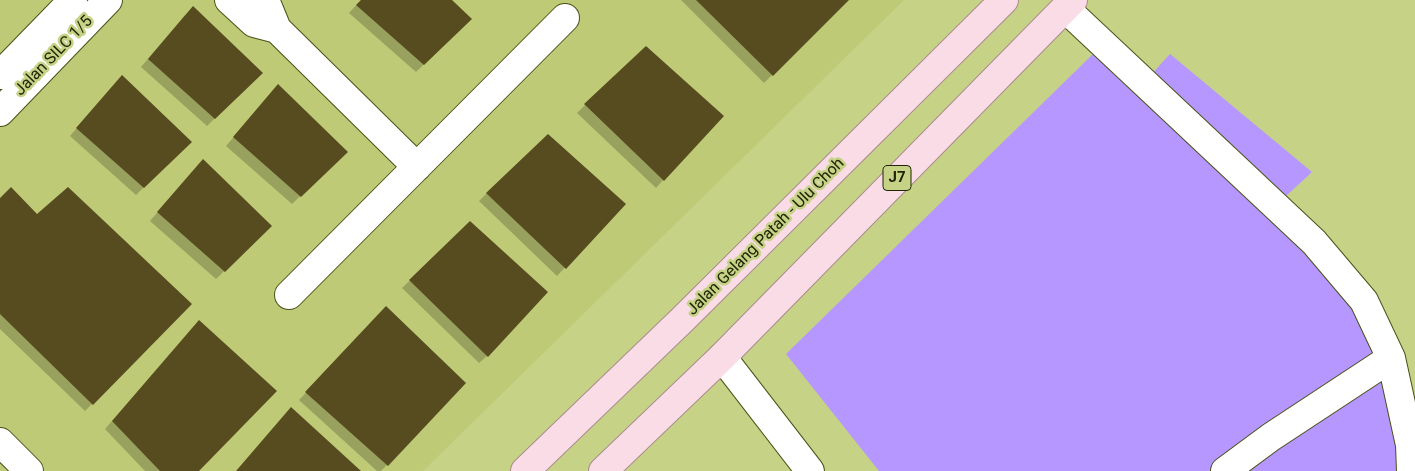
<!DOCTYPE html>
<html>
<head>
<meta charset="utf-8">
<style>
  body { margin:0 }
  canvas { display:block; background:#c6d286 }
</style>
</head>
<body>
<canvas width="1415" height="471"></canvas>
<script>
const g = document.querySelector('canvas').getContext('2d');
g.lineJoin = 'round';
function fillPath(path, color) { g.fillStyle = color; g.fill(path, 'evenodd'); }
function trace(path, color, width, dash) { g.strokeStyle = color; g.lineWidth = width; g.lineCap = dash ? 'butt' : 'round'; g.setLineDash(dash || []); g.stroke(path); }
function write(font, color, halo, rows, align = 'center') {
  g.font = font + ' Roboto,sans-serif'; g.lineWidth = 5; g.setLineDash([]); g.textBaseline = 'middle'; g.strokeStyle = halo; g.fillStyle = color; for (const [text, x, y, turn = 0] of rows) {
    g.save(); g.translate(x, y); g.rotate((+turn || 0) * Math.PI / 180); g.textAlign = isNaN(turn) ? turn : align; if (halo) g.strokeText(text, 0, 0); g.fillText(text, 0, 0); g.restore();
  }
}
const built = new Path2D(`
  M 0,0 L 904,0 L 423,471 L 0,471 Z`);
const green = new Path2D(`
  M 1093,54 L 1137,90 L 1170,54 L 1312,172 L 1272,209 L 1383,329 L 1407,471 L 879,471 L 786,354 Z`);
const shadow = new Path2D(`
  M 361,0 L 450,0 L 470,19 L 416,72 L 349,13 Z
  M 681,0 L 847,0 L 764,83 Z
  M 185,15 L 261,73 L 207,126 L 141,67 Z
  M 115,84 L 190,142 L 136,195 L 70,136 Z
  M 271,94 L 346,152 L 292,204 L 226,146 Z
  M 585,105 L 663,180 L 656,188 L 577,113 Z
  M 195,169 L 271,226 L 216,279 L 150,221 Z
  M 487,193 L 624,204 L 557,276 L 479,201 Z
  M 0,200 L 37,216 L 190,305 L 85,411 L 0,329 Z
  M 470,223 L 487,356 L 479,363 L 402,288 Z
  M 379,316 L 465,383 L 381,471 L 377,471 L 299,400 Z
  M 199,322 L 197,471 L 145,471 L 105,429 Z`);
const building = new Path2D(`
  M 361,0 L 452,0 L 472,19 L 424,65 L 356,5 Z
  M 696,0 L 849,0 L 773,76 Z
  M 193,6 L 263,73 L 215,119 L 148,59 Z
  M 646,46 L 724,116 L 664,181 L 584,104 Z
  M 122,75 L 192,142 L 144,188 L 76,128 Z
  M 278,84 L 348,152 L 301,197 L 233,137 Z
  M 548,134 L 626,204 L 566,269 L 486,193 Z
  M 203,159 L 272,226 L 225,272 L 157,212 Z
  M 11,187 L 37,214 L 68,187 L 192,304 L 93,405 L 0,314 L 0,198 Z
  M 470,221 L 548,292 L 488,357 L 409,280 Z
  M 386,306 L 466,383 L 388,466 L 305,392 Z
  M 199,320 L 277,391 L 199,471 L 160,471 L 112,421 Z
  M 291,407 L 361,471 L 236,471 Z`);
const minor = new Path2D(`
  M 229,0 L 254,23 L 277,29
  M 262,0 L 268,7 L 277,29 L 417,167
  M 1065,8 L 1314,242 L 1364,301 L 1391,358 L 1410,445 L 1411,471
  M 0,75 L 73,0
  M 0,112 L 108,0
  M 289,295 L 565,18
  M 722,357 L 810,471
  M 0,442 L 29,471
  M 1225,471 L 1271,437 L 1391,358`);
const major = new Path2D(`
  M 525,471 L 683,319 L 1004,0
  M 603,471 L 722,357 L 1073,0`);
const shields = [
  [897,178,28]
];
const shieldNames = [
  ["J7",897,178]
];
const streetNames = [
  ["Jalan SILC 1/5",54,56,-46],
  ["Jalan Gelang Patah - Ulu Choh",766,237,-45]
];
fillPath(built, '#beca76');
fillPath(green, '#b597ff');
fillPath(shadow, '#0003');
fillPath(building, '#574c20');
trace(minor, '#4a5117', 30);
trace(major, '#ab8c8c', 30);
trace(minor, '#fff', 28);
trace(major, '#f9dce6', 28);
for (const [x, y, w] of shields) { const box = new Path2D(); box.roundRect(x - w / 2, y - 12.5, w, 25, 4); g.fillStyle = '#c6d286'; g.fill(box); trace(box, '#212505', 1); }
write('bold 15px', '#212505', null, shieldNames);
write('16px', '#212505', '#c6d286', streetNames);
</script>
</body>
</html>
